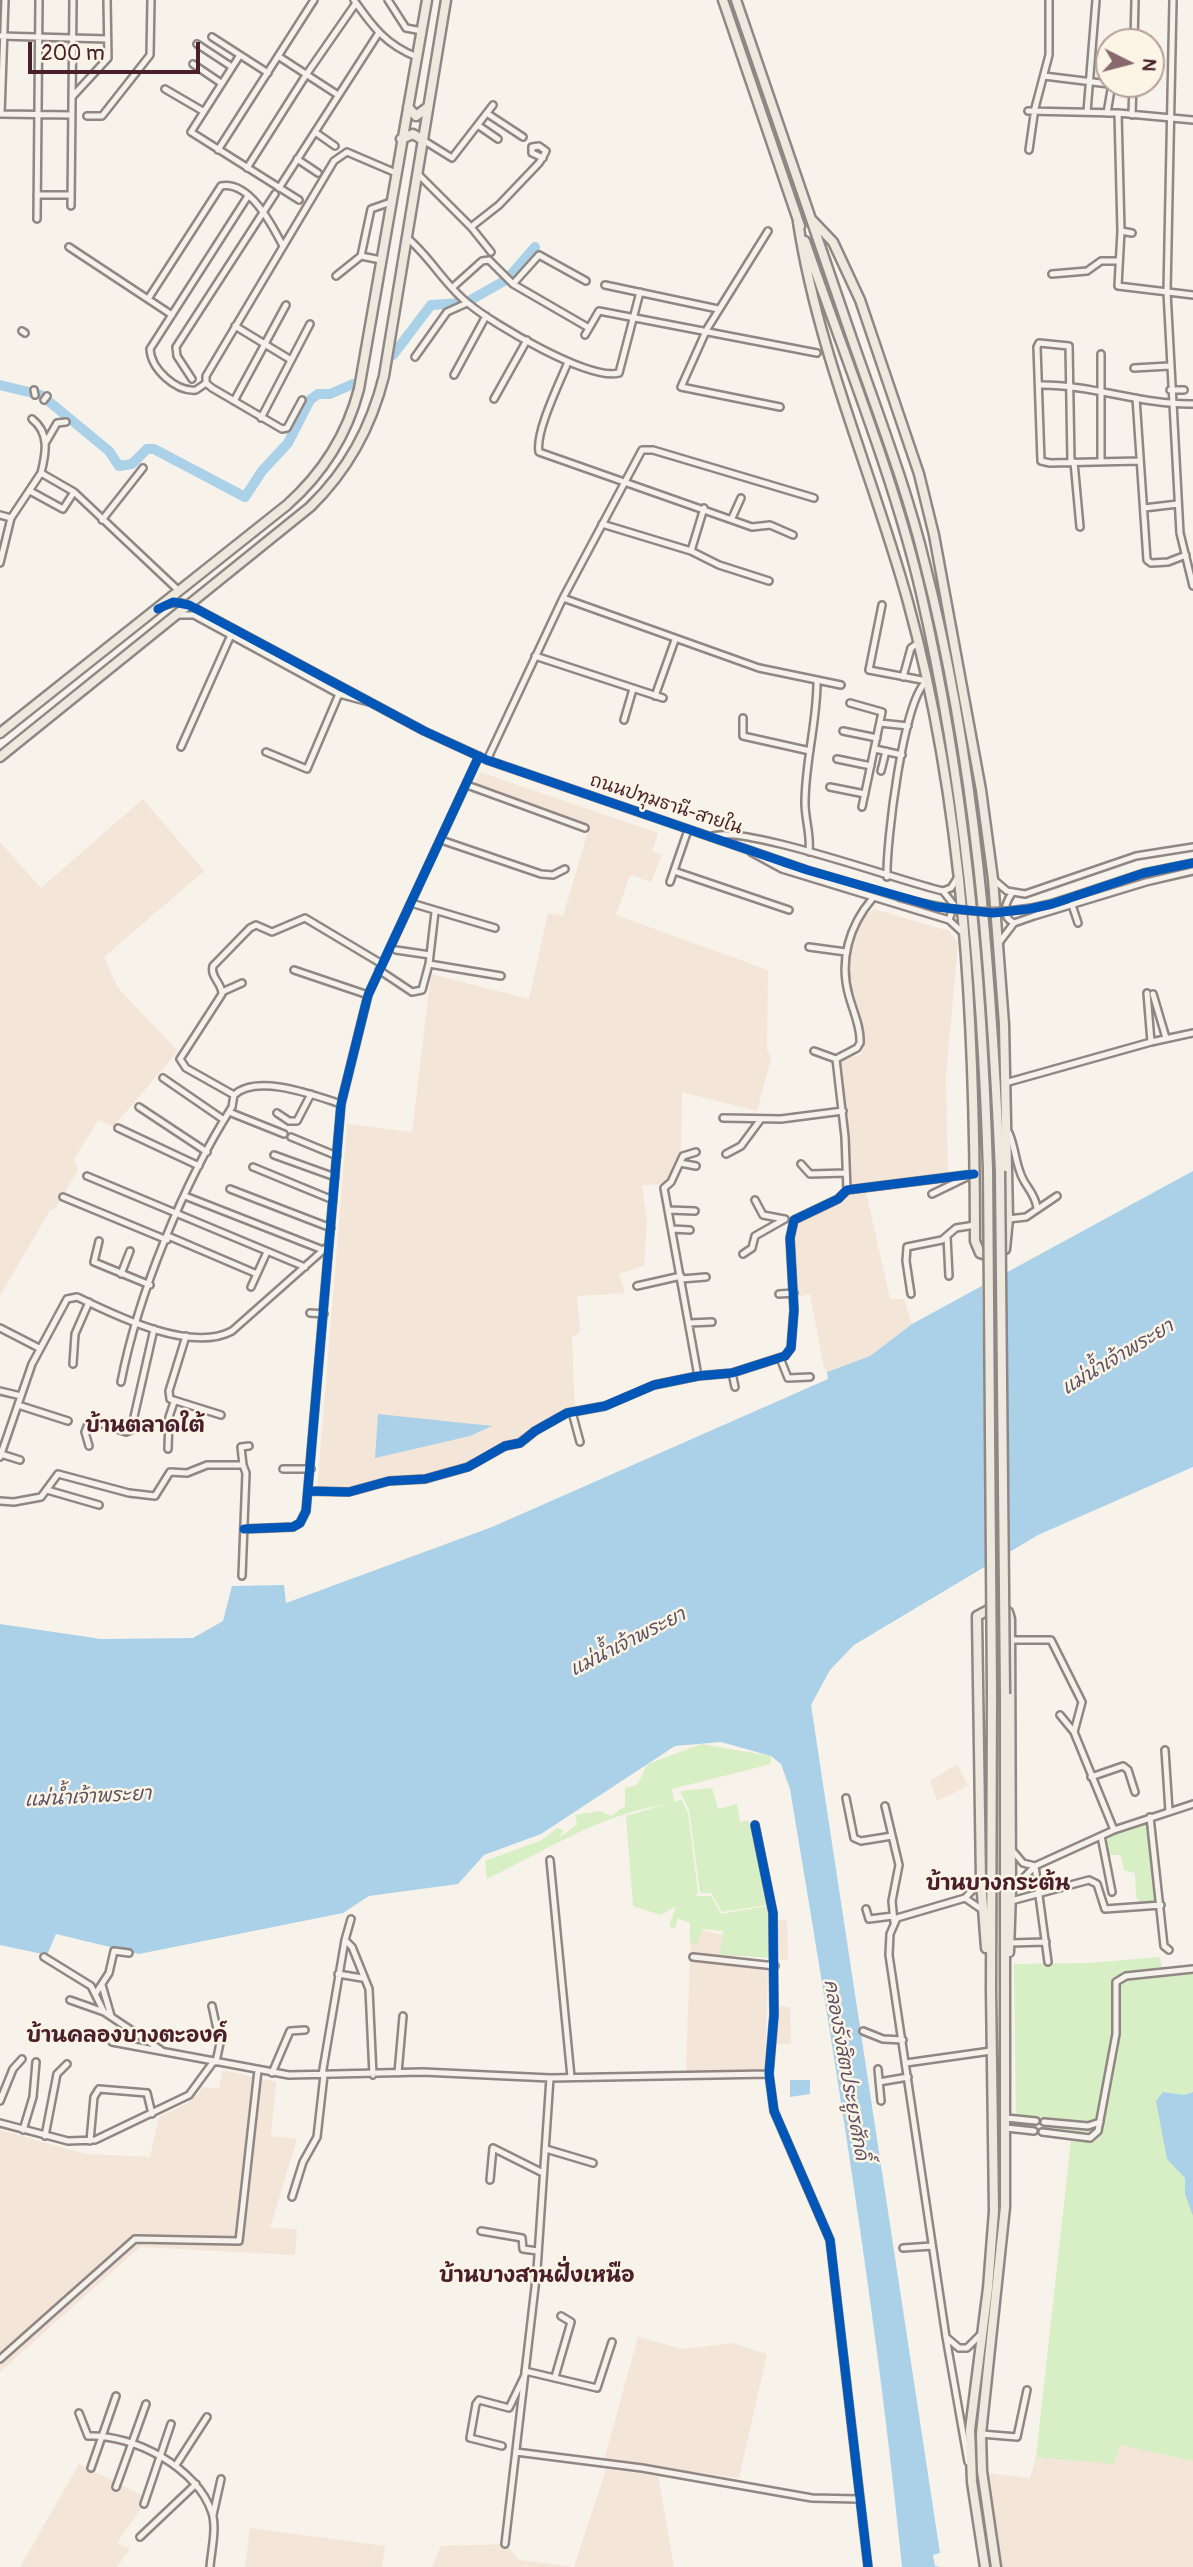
<!DOCTYPE html>
<html>
<head>
<meta charset="utf-8">
<style>
  body { margin:0 }
  #map { position:relative; width:1193px; height:2567px; overflow:hidden; background:#f7f3ea; font-family:Pangolin,sans-serif }
  canvas { display:block }
  .north { position:absolute; left:1095px; top:28px; width:70px; height:70px; box-sizing:border-box; background:#fcf5e5; border:2px solid #b59f9b; border-radius:50%; rotate:96deg; font-size:19px; font-weight:700; line-height:28px; text-align:center; color:#4a1f2b }
  .north::after { content:''; display:block; margin:auto; width:24px; height:32px; background:#87696e; clip-path:polygon(50% 0,100% 100%,50% 72%,0 100%) }
  .scale { position:absolute; left:28px; top:42px; width:172px; height:32px; box-sizing:border-box; border:4px solid #4a1f2b; border-top:0; padding-left:9px; font-size:21px; line-height:24px; white-space:nowrap; color:#4a1f2b; -webkit-text-stroke:5px #fcf5e5; paint-order:stroke }
</style>
</head>
<body>
<div id="map">
<canvas width="1193" height="2567"></canvas>
<div class="north">N</div>
<div class="scale">200 m</div>
</div>
<script>
const g = document.querySelector('canvas').getContext('2d');
g.lineJoin = 'round';
function fillPath(path, color) { g.fillStyle = color; g.fill(path, 'evenodd'); }
function trace(path, color, width, dash) { g.strokeStyle = color; g.lineWidth = width; g.lineCap = dash ? 'butt' : 'round'; g.setLineDash(dash || []); g.stroke(path); }
function write(font, color, halo, rows, align = 'center') {
  g.font = font + ' Pangolin,"Playpen Sans Thai",sans-serif'; g.lineWidth = 5; g.setLineDash([]); g.textBaseline = 'middle'; g.strokeStyle = halo; g.fillStyle = color; for (const [text, x, y, turn = 0] of rows) {
    g.save(); g.translate(x, y); g.rotate((+turn || 0) * Math.PI / 180); g.textAlign = isNaN(turn) ? turn : align; if (halo) g.strokeText(text, 0, 0); g.fillText(text, 0, 0); g.restore();
  }
}
const built = new Path2D(`
  M 480,772 L 658,833 L 652,852 L 662,854 L 651,882 L 630,875 L 616,915 L 768,970 L 767,1050 L 771,1058 L 757,1111 L 682,1092 L 681,1160 L 668,1184 L 642,1185 L 647,1220 L 644,1266 L 619,1274 L 625,1293 L 577,1296 L 580,1332 L 572,1337 L 575,1411 L 555,1414 L 552,1421 L 533,1426 L 526,1439 L 488,1452 L 474,1463 L 431,1478 L 381,1481 L 350,1492 L 317,1491 L 347,1124 L 412,1132 L 431,974 L 529,999 L 548,913 L 563,916 L 588,831 L 473,788 Z
  M 143,799 L 204,871 L 104,957 L 118,988 L 178,1051 L 113,1127 L 98,1120 L 74,1160 L 78,1170 L 54,1210 L 50,1210 L 0,1296 L 0,842 L 41,888 Z
  M 874,909 L 949,931 L 958,943 L 946,1077 L 948,1179 L 848,1191 L 839,1064 L 843,1060 L 862,1054 L 863,1041 L 849,984 L 848,955 L 858,921 Z
  M 866,1192 L 890,1299 L 904,1299 L 912,1324 L 870,1356 L 827,1372 L 824,1368 L 810,1294 L 797,1297 L 792,1229 L 795,1222 L 831,1208 L 848,1193 Z
  M 957,1764 L 968,1786 L 937,1801 L 930,1781 Z
  M 778,1920 L 787,1920 L 788,1959 L 780,1960 Z
  M 691,1928 L 728,1936 L 730,1961 L 768,1963 L 765,2071 L 686,2071 Z
  M 777,2006 L 790,2007 L 791,2044 L 777,2044 Z
  M 223,2070 L 276,2082 L 271,2136 L 297,2139 L 270,2228 L 297,2229 L 295,2255 L 140,2247 L 0,2372 L 0,2130 L 86,2154 L 150,2157 L 159,2117 L 188,2103 L 204,2087 L 219,2089 Z
  M 638,2337 L 683,2349 L 732,2343 L 767,2354 L 739,2478 L 604,2460 Z
  M 1120,2445 L 1193,2461 L 1193,2567 L 1002,2567 L 987,2473 L 1030,2478 L 1036,2457 L 1114,2463 Z
  M 79,2464 L 148,2498 L 117,2543 L 130,2549 L 117,2567 L 20,2567 Z
  M 606,2469 L 658,2476 L 674,2567 L 432,2567 L 441,2546 L 505,2544 L 519,2560 L 574,2567 Z
  M 250,2528 L 385,2546 L 382,2567 L 245,2567 Z`);
const green = new Path2D(`
  M 701,1744 L 771,1756 L 771,1764 L 672,1789 L 674,1802 L 682,1800 L 688,1813 L 698,1893 L 695,1896 L 711,1896 L 721,1914 L 767,1906 L 772,1958 L 720,1955 L 723,1931 L 703,1929 L 696,1946 L 690,1942 L 690,1923 L 678,1918 L 675,1928 L 669,1927 L 676,1906 L 661,1915 L 633,1906 L 626,1816 L 666,1804 C 602,1814 544,1851 487,1879 L 485,1861 L 542,1840 L 557,1828 L 563,1830 L 559,1838 L 577,1824 L 575,1815 L 600,1811 L 611,1816 L 625,1806 L 625,1788 L 637,1785 L 648,1764 Z
  M 712,1788 L 718,1809 L 737,1804 L 740,1822 L 748,1820 L 751,1828 L 767,1905 L 722,1912 L 711,1893 L 700,1893 L 689,1810 L 680,1791 Z
  M 1144,1820 L 1149,1833 L 1156,1903 L 1143,1906 L 1136,1897 L 1135,1873 L 1124,1870 L 1121,1855 L 1109,1855 L 1103,1837 Z
  M 1160,1957 L 1162,1969 L 1193,1964 L 1193,2461 L 1120,2445 L 1114,2464 L 1036,2457 L 1072,2131 L 1016,2122 L 1014,1964 L 1089,1963 Z`);
const water = new Path2D(`
  M 1193,1171 L 1193,1467 L 1038,1535 L 854,1645 L 830,1670 L 811,1705 L 940,2553 L 933,2555 L 935,2566 L 941,2567 L 902,2567 C 876,2306 833,2047 790,1789 L 781,1764 L 771,1756 L 721,1742 L 675,1746 L 541,1834 L 484,1855 L 458,1884 L 369,1896 L 343,1913 L 139,1954 L 56,1934 L 47,1955 L 0,1945 L 0,1624 L 101,1639 L 193,1638 L 223,1621 L 232,1586 L 284,1585 L 286,1603 L 492,1527 L 828,1379 L 827,1372 L 870,1356 L 912,1324 Z
  M 378,1414 L 492,1426 L 470,1436 L 375,1458 Z
  M 790,2080 L 810,2080 L 810,2094 L 790,2097 Z
  M 1163,2092 L 1184,2095 L 1193,2092 L 1193,2216 L 1185,2194 L 1185,2178 L 1167,2159 L 1156,2101 Z`);
const pier = new Path2D(`
  M 1006,1268 L 1010,1556 L 986,1570 L 982,1281 Z`);
const river = new Path2D(`
  M 509,277 L 535,247
  M 469,301 L 504,281
  M 393,355 L 431,305 L 463,303
  M 0,385 L 41,395 L 109,451 L 119,466 L 132,464 L 147,449 L 154,449 L 245,497 L 262,471 L 288,443 L 310,400 L 318,394 L 330,394 L 353,384`);
const street = new Path2D(`
  M 354,0 C 372,26 386,45 417,57
  M 388,0 L 406,28 L 422,31
  M 1173,0 L 1167,292 L 1180,533 L 1193,586
  M 0,36 L 107,39
  M 212,37 L 268,73
  M 1134,42 L 1135,0
  M 197,44 L 232,67
  M 240,55 L 191,132 L 299,200
  M 278,56 L 338,95
  M 193,64 L 221,83
  M 1044,76 L 1109,84
  M 1112,84 L 1133,86
  M 165,89 L 201,110
  M 72,97 L 108,58 L 107,0
  M 1028,111 L 1118,113 L 1193,120
  M 1087,112 L 1096,0
  M 1107,113 L 1112,84
  M 1118,113 L 1121,231 L 1118,286 L 1193,295
  M 0,114 L 72,115
  M 1,114 L 5,0
  M 488,114 L 523,137
  M 1132,115 L 1133,84
  M 87,116 L 102,116 L 150,55 L 151,0
  M 479,126 L 498,139
  M 315,132 L 335,146
  M 423,140 L 452,158 L 493,105
  M 218,150 L 314,0
  M 1029,150 L 1035,108 L 1049,55 L 1049,0
  M 297,159 L 318,173
  M 247,168 L 306,75 L 356,3
  M 417,173 L 471,227 L 499,205 L 539,163 C 542,159 544,156 546,151 L 539,146 L 532,147 L 532,153 L 543,158
  M 279,188 L 378,34
  M 37,195 L 71,195
  M 71,206 L 73,0
  M 37,219 L 39,0
  M 471,227 L 491,252
  M 768,231 L 707,329 L 681,387 L 780,407
  M 1121,231 L 1132,233
  M 406,237 C 430,256 445,286 469,304 C 493,324 589,381 619,373 L 640,292
  M 69,247 L 172,315
  M 381,260 L 361,256 L 371,209 L 391,202
  M 1052,274 L 1087,271 L 1101,261 L 1118,261
  M 336,276 L 361,256
  M 513,284 L 539,255 L 586,281
  M 605,285 L 718,309
  M 453,287 L 482,261 L 489,260 L 513,284 L 589,328
  M 148,299 L 221,186 C 250,181 272,225 283,246
  M 235,326 L 291,360
  M 22,331 L 25,333
  M 585,335 L 599,311 L 817,353
  M 415,357 L 447,312 L 467,303
  M 568,362 C 560,382 535,432 539,452 L 752,527 L 770,525 L 793,535
  M 1134,368 L 1169,366
  M 454,375 L 486,316
  M 192,379 L 177,356 L 176,347 L 275,194
  M 206,383 L 196,390 C 176,392 151,369 150,349 L 248,196
  M 1039,385 C 1091,384 1141,405 1193,404
  M 34,390 L 35,395
  M 1170,390 L 1184,390
  M 1136,398 L 1147,560 L 1151,563 L 1168,562 L 1186,555
  M 494,399 L 527,340
  M 44,400 L 47,396
  M 302,400 L 287,428 L 282,429 L 212,388 L 206,383 L 206,376 L 334,161 L 347,152 L 396,173
  M 234,401 L 286,305
  M 261,418 L 310,324
  M 32,419 C 50,433 46,453 41,473
  M 46,442 L 57,423 L 66,422
  M 1071,462 L 1069,346 L 1039,343 L 1037,347 L 1041,461 L 1050,463 L 1140,461
  M 1074,462 L 1080,527
  M 1101,462 L 1101,354
  M 30,491 L 63,509 L 74,492
  M 1144,508 L 1178,504
  M 0,515 L 11,518
  M 732,518 L 741,498
  M 102,520 L 143,468
  M 602,524 L 691,551 L 719,565 L 769,581
  M 691,551 L 704,508
  M 0,563 L 11,518 L 41,473 L 74,492 L 178,590
  M 563,598 L 759,668 L 841,685
  M 165,605 L 178,602 L 189,605 L 424,731 L 487,760 L 807,870 L 898,897
  M 882,605 L 869,670 L 927,681
  M 176,615 L 194,615 L 339,694 L 369,702
  M 535,656 L 663,698
  M 903,677 L 911,648 L 918,643
  M 655,696 L 675,640
  M 850,703 L 882,712 L 862,807
  M 743,718 L 743,736 L 810,751
  M 624,720 L 633,689
  M 880,723 L 908,726
  M 843,731 L 877,738
  M 181,747 L 231,635
  M 875,749 L 902,755
  M 266,752 L 307,769 L 339,694
  M 837,759 L 871,766
  M 487,760 L 563,598 L 642,450 L 653,450 L 814,498
  M 881,771 L 886,751
  M 467,785 L 585,828
  M 830,787 L 865,794
  M 710,837 C 738,822 902,882 943,891 L 951,888 L 958,877
  M 441,840 L 541,874 L 553,875 L 565,869
  M 751,852 L 782,869 L 949,920 L 962,932
  M 809,852 C 811,835 805,820 805,803 C 805,762 817,723 817,682
  M 674,871 L 789,910
  M 887,877 C 886,845 903,698 927,681
  M 993,879 L 1007,891 L 1025,894 L 1136,856 L 1193,847
  M 670,882 L 688,830
  M 943,891 L 954,905 L 949,920
  M 1012,893 C 1005,904 1000,916 1014,923
  M 1069,898 L 1144,873 L 1193,863
  M 411,903 L 495,928
  M 1072,905 L 1078,923
  M 998,944 L 1014,923 L 1034,916 L 1146,882 L 1193,871
  M 809,947 L 846,952
  M 396,950 L 430,955
  M 429,964 L 501,976
  M 294,970 L 368,995
  M 379,970 L 412,992 L 422,990 L 429,964 L 435,912
  M 222,992 L 242,983
  M 1147,993 L 1151,1042
  M 1153,994 L 1166,1038
  M 814,1051 L 836,1059
  M 163,1078 L 224,1120
  M 1005,1083 L 1151,1042 L 1193,1033
  M 234,1095 L 186,1068 L 180,1059 L 222,994 C 222,983 210,977 213,966 L 250,928 L 256,925 L 272,932 L 305,918 L 382,964
  M 139,1107 L 207,1152
  M 229,1112 L 284,1134
  M 277,1113 L 289,1121 L 297,1121 L 311,1094
  M 723,1118 L 781,1119 L 843,1111
  M 118,1128 L 199,1166
  M 1009,1133 C 1015,1147 1015,1159 1020,1172 C 1024,1186 1035,1192 1037,1208
  M 291,1137 L 337,1156
  M 696,1152 L 683,1156 L 671,1182 L 664,1188 L 698,1376
  M 726,1154 L 741,1146 L 761,1119
  M 274,1155 L 335,1177
  M 680,1163 L 696,1166
  M 801,1164 L 810,1174 L 846,1173
  M 253,1167 L 333,1200
  M 87,1176 L 305,1267
  M 230,1189 L 331,1228
  M 847,1190 L 845,1137 L 836,1059 L 857,1048 L 860,1043 C 861,1027 853,1011 849,996 C 839,961 849,926 872,899
  M 932,1194 L 967,1177
  M 185,1196 L 323,1250
  M 63,1197 L 167,1240
  M 755,1200 L 763,1215 L 784,1219
  M 669,1210 L 695,1211
  M 1008,1219 L 1026,1217 L 1057,1196
  M 673,1229 L 690,1230
  M 168,1236 L 257,1274
  M 947,1237 L 949,1276
  M 99,1241 L 94,1262 L 150,1285
  M 743,1254 L 752,1248 L 755,1236 L 785,1219
  M 121,1274 L 130,1251
  M 681,1279 L 706,1277
  M 637,1286 L 681,1276
  M 251,1287 L 267,1252
  M 779,1294 L 794,1293
  M 911,1294 L 906,1261 L 907,1247 L 942,1240 L 956,1228 L 975,1225
  M 310,1313 L 324,1314
  M 689,1323 L 712,1322
  M 0,1328 L 39,1348
  M 186,1336 L 169,1391 L 170,1399 L 221,1415
  M 780,1358 L 788,1378 L 810,1377
  M 73,1364 L 75,1334 L 89,1302
  M 732,1373 L 735,1387
  M 121,1382 C 138,1294 184,1182 232,1107 L 234,1095 C 257,1073 316,1096 341,1104
  M 0,1391 L 21,1396
  M 18,1405 L 68,1421
  M 572,1412 L 580,1442
  M 89,1446 L 85,1432 L 88,1424 L 99,1423 L 126,1432 L 131,1430 L 154,1329
  M 168,1449 L 169,1417 L 174,1402
  M 1,1454 L 20,1460
  M 0,1457 L 32,1364 L 67,1299 L 77,1297 C 116,1316 191,1353 232,1331 L 329,1245
  M 243,1465 L 241,1447 L 249,1446
  M 283,1469 L 311,1469
  M 47,1490 L 99,1505
  M 309,1491 L 349,1492 L 389,1481 L 425,1479 L 468,1467 L 505,1446 L 520,1443 L 535,1431 L 567,1413 L 605,1406 L 654,1385 L 698,1376 L 732,1373 L 785,1356 L 791,1348 L 794,1310 L 790,1238 L 794,1220 L 838,1199 L 847,1190 L 974,1174
  M 0,1501 L 14,1502 L 41,1497 L 58,1474 L 129,1493 L 155,1496 L 170,1472 L 187,1473 L 207,1465 L 243,1465 L 246,1473 L 242,1576
  M 244,1529 L 293,1527 L 300,1523 L 306,1511 L 341,1104 L 368,995 L 479,756
  M 1011,1640 L 1051,1640 L 1082,1702 L 1074,1732 L 1114,1830
  M 1060,1715 L 1074,1732
  M 1165,1750 L 1169,1811
  M 1091,1777 L 1123,1766 L 1128,1770 L 1135,1792
  M 846,1798 L 854,1838 L 861,1841 L 892,1836
  M 885,1806 L 899,1865 L 892,1901 L 894,1922
  M 1150,1817 L 1164,1946 L 1169,1950
  M 755,1825 L 773,1913 L 774,2015 L 769,2074 L 774,2111 L 830,2240 L 868,2567
  M 1101,1836 L 1112,1892
  M 1012,1850 L 1023,1863 L 1035,1866
  M 550,1860 L 571,2077
  M 1035,1866 L 1048,1962
  M 1011,1891 L 1035,1866 L 1114,1830 L 1193,1804
  M 965,1898 L 981,1909
  M 1011,1901 L 1089,1880 L 1097,1884 L 1105,1909 L 1161,1905
  M 866,1909 L 869,1919 L 893,1916
  M 351,1919 L 345,1940 L 352,1947 L 369,1989 L 373,2075
  M 1010,1943 L 1046,1942
  M 44,1957 L 91,1986 L 104,2012
  M 693,1957 L 775,1966
  M 338,1974 L 362,1978
  M 102,1985 L 111,2016
  M 96,1993 L 109,1973 L 114,1951 L 129,1953
  M 70,2000 L 104,2012 L 161,2050
  M 212,2006 L 220,2043 L 216,2062
  M 863,2031 L 883,2039 L 903,2040
  M 112,2042 L 289,2075 L 423,2072 L 550,2078 L 769,2074
  M 906,2063 L 991,2051
  M 878,2069 L 881,2101
  M 272,2073 L 290,2031 L 305,2030
  M 398,2073 L 403,2016
  M 322,2075 L 345,1940
  M 879,2082 L 908,2077
  M 0,2101 L 13,2069 L 22,2059
  M 1006,2118 L 1036,2121
  M 1044,2122 L 1088,2126 L 1100,2122
  M 0,2123 L 68,2141 L 95,2140 L 189,2095 L 214,2061
  M 1006,2128 L 1034,2131
  M 23,2130 L 33,2097 L 36,2062
  M 1042,2132 L 1090,2138 L 1098,2131 L 1116,2034 L 1116,1982 L 1126,1976 L 1193,1969
  M 45,2136 L 57,2074 L 67,2064
  M 90,2141 L 94,2097 L 99,2089 L 147,2093 L 152,2114
  M 546,2149 L 593,2163
  M 490,2180 L 493,2148 L 543,2173
  M 292,2197 L 303,2162 L 317,2137 L 324,2075
  M 481,2231 L 522,2238 L 523,2249 L 538,2251
  M 903,2248 L 932,2246
  M 946,2337 L 959,2348 L 967,2348 L 981,2334
  M 0,2359 L 135,2239 L 239,2241 L 258,2070
  M 525,2371 L 597,2388 L 612,2342
  M 555,2377 L 571,2322 L 561,2316
  M 79,2413 L 88,2436 C 133,2434 198,2468 212,2513 C 217,2528 211,2552 210,2567
  M 981,2434 L 1017,2437 L 1027,2390
  M 502,2446 L 470,2438 L 476,2404 L 479,2400 L 509,2408 L 525,2375
  M 516,2452 L 642,2468 L 812,2498 L 858,2499
  M 968,2462 L 946,2337 L 889,1955 L 890,1934 L 897,1918 L 965,1898 L 980,1882
  M 176,2465 L 207,2417
  M 91,2468 L 116,2396
  M 116,2487 L 146,2404
  M 144,2504 L 171,2424
  M 213,2515 L 221,2479
  M 140,2537 L 196,2484
  M 505,2544 L 537,2270 L 550,2078`);
const primary = new Path2D(`
  M 723,0 L 800,226
  M 736,0 C 774,111 812,222 850,333 C 876,409 906,485 925,564 C 976,763 991,966 1000,1171
  M 408,107 L 416,116 L 428,107
  M 401,139 L 413,134 L 423,140
  M 798,222 C 818,353 873,475 908,602 C 965,810 975,1026 975,1241 L 980,1253 L 989,1256 L 1005,1249 L 1008,1219 L 1004,1024 L 993,879 L 981,790 L 934,535 L 919,474 L 860,300 L 833,242 L 811,219
  M 805,241 C 844,355 894,477 921,593 C 965,783 982,975 988,1170
  M 0,733 L 287,505 C 323,473 347,435 359,389 L 427,0
  M 0,757 L 310,507 C 348,470 371,428 384,376 L 446,0
  M 986,1948 L 981,1881 L 977,1616 L 994,1607 L 1008,1612 L 1010,1619 L 1011,1891 L 1009,1952
  M 985,2567 L 972,2482 L 970,2430 L 988,2288 L 994,2211 L 991,1990 L 992,1693
  M 996,2567 L 982,2471 L 981,2434 L 1005,2207 L 1005,1694`);
const streetBridge = new Path2D(`
  M 898,897 C 955,913 1012,919 1069,898`);
const primaryBridge = new Path2D(`
  M 988,1170 L 992,1693
  M 1000,1171 L 1005,1694`);
const cycleway = new Path2D(`
  M 158,609 L 173,602 L 189,605 L 424,731 L 487,760 L 807,870 L 937,907 L 993,913 L 1029,909 L 1052,904 L 1144,873 L 1193,863
  M 309,1491 L 349,1492 L 389,1481 L 425,1479 L 468,1467 L 505,1446 L 520,1443 L 535,1431 L 567,1413 L 605,1406 L 654,1385 L 698,1376 L 732,1373 L 785,1356 L 791,1348 L 794,1310 L 790,1238 L 794,1220 L 838,1199 L 847,1190 L 974,1174
  M 244,1529 L 293,1527 L 300,1523 L 306,1511 L 341,1104 L 368,995 L 479,756
  M 755,1825 L 773,1913 L 774,2015 L 769,2074 L 774,2111 L 830,2240 L 868,2567`);
const streetNames = [
  ["ถนนปทุมธานี-สายใน",666,805,18]
];
const waterNames = [
  ["แม่น้ำเจ้าพระยา",1118,1358,-31],
  ["แม่น้ำเจ้าพระยา",628,1643,-27],
  ["แม่น้ำเจ้าพระยา",88,1798,-3],
  ["คลองรังสิตประยูรศักดิ์",845,2070,80]
];
const quarterNames = [
  ["บ้านตลาดใต้",145,1427],
  ["บ้านบางกระต้น",998,1885],
  ["บ้านคลองบางตะองค์",127,2037],
  ["บ้านบางสานฝั่งเหนือ",537,2277]
];
fillPath(built, '#f3e5d8');
fillPath(green, '#d8eec5');
fillPath(water, '#abd1e9');
fillPath(pier, '#f7f3ea');
trace(river, '#abd1e9', 10);
trace(street, '#908684', 10);
trace(primary, '#908684', 13);
trace(street, '#f5f2ec', 5);
trace(primary, '#eee9df', 8);
trace(streetBridge, '#908684', 10, []);
trace(primaryBridge, '#908684', 13, []);
trace(streetBridge, '#f5f2ec', 5);
trace(primaryBridge, '#eee9df', 8);
trace(cycleway, '#0057b8', 9);
write('18px', '#4a1f2b', '#fcf5e5', streetNames);
write('italic 19px', '#5d5064', '#fcf5e5', waterNames);
write('bold 21px', '#4a1f2b', '#fcf5e5', quarterNames);
</script>
</body>
</html>
